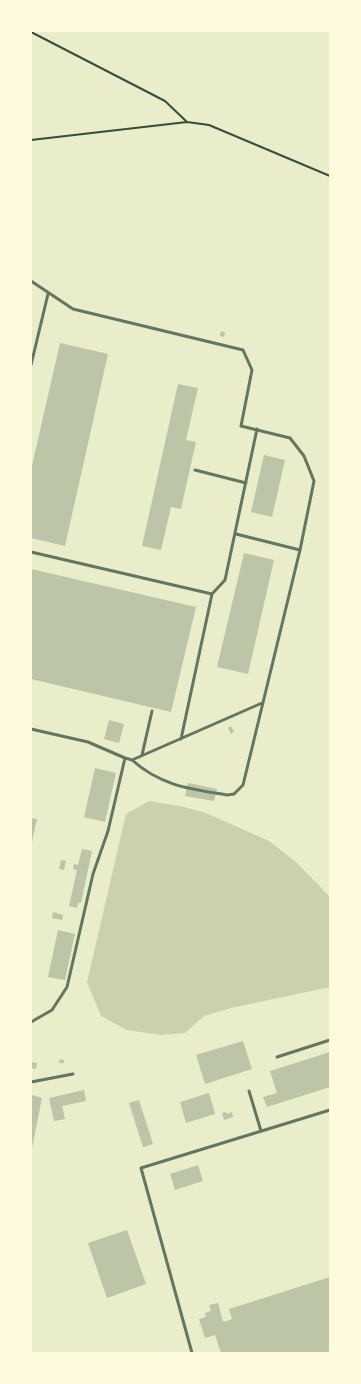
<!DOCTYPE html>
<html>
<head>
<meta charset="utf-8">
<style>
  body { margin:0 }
  #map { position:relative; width:361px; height:1384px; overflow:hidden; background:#e9edc9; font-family:"Sofia Sans Condensed",sans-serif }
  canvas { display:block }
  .frame { position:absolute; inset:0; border:32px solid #fefae0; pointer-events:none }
</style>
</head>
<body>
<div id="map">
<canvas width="361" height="1384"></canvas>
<div class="frame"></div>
</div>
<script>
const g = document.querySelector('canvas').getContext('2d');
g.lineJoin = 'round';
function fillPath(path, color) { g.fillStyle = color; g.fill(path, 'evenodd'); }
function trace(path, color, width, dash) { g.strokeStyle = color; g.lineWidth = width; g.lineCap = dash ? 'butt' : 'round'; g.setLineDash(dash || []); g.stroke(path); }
const green = new Path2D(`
  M 149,801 L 184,807 L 206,813 L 269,841 L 296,862 L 330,897 L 330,987 L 231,1008 L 204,1016 L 185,1033 L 161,1035 L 127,1030 L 101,1016 L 87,982 L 126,814 Z`);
const building = new Path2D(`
  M 221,331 L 225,332 L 224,337 L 220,336 Z
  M 60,343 L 108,354 L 65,546 L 31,538 L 31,470 Z
  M 178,384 L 198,388 L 186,440 L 196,442 L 181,509 L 171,507 L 161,550 L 142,546 Z
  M 264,455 L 285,460 L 272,517 L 251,512 Z
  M 244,553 L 274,560 L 248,674 L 217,667 Z
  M 31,569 L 196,607 L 171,712 L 31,679 Z
  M 109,720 L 124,724 L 119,743 L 104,739 Z
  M 231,726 L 234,732 L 231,734 L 228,728 Z
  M 95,768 L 116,773 L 105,822 L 84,817 Z
  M 188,783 L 217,789 L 214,801 L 185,796 Z
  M 31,818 L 37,819 L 32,842 L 31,842 Z
  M 82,849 L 92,851 L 81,903 L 78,903 L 77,908 L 69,906 L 77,870 L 73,869 L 74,864 L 78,865 Z
  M 61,860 L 66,861 L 64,870 L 59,869 Z
  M 53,912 L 63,915 L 62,920 L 52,918 Z
  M 58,930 L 75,934 L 65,980 L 48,977 Z
  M 243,1041 L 252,1069 L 205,1084 L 196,1055 Z
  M 330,1052 L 330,1087 L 267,1107 L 263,1097 L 277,1093 L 270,1071 Z
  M 60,1059 L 64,1060 L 64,1063 L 59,1063 Z
  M 31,1062 L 37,1063 L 36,1069 L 31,1068 Z
  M 84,1090 L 86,1101 L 62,1106 L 65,1119 L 54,1121 L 49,1098 Z
  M 209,1093 L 215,1114 L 186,1123 L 180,1102 Z
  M 32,1095 L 42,1098 L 32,1148 L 31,1100 Z
  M 139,1100 L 153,1144 L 143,1147 L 129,1103 Z
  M 226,1112 L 227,1114 L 232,1112 L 233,1117 L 224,1120 L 222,1113 Z
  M 198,1165 L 203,1181 L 175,1190 L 170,1174 Z
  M 127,1230 L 146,1284 L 107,1298 L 88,1243 Z
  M 330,1277 L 330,1353 L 221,1353 L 215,1335 L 205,1338 L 199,1319 L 206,1317 L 205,1313 L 211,1311 L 209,1305 L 218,1303 L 223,1322 L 232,1319 L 229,1309 Z`);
const path = new Path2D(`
  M 31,32 L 165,101 L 187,122 L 209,125 L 330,176
  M 31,140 L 187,122`);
const service = new Path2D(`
  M 31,281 L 73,309 L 243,350 L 252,370 L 241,426 L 290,438 L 304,456 L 314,481 L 300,550 L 243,785 L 234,794 L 227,795 C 191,789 161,786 132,760
  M 31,365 L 48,294
  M 195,470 L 246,483
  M 236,534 L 300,550
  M 31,552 L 212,594
  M 31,729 L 88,742 L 125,758 L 132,760 L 262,703
  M 181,739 L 212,594 L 225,580 L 257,429
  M 142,755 L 152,711
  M 31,1022 L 52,1010 L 67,987 L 93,874 L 108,831 L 125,758
  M 277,1057 L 330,1040
  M 31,1082 L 73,1074
  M 249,1091 L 261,1131
  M 192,1353 L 141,1168 L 330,1110`);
fillPath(green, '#cad2ad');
fillPath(building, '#bcc5a7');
trace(path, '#344e41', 2);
trace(service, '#617663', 3);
</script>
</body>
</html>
